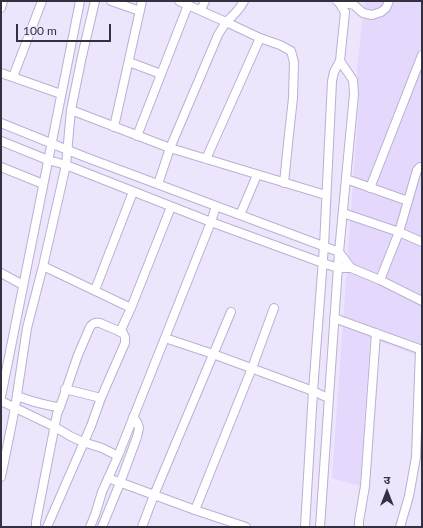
<!DOCTYPE html>
<html>
<head>
<meta charset="utf-8">
<style>
  body { margin:0 }
  #map { position:relative; width:423px; height:528px; overflow:hidden; background:#ece5fc; font-family:Lato,"Noto Sans Devanagari",sans-serif }
  canvas { display:block }
  .frame { position:absolute; inset:0; border:2px solid #35303f; pointer-events:none }
  .north { position:absolute; left:367px; top:472px; width:40px; height:40px; -webkit-text-stroke:3px #ece5fc; paint-order:stroke; rotate:0deg; font-size:11px; font-weight:700; line-height:16px; text-align:center; color:#35303f }
  .north::after { content:''; display:block; margin:auto; width:14px; height:18px; background:#35303f; clip-path:polygon(50% 0,100% 100%,50% 72%,0 100%) }
  .scale { position:absolute; left:16px; top:24px; width:95px; height:18px; box-sizing:border-box; border:2px solid #35303f; border-top:0; padding-left:5px; font-size:12px; line-height:14px; white-space:nowrap; color:#35303f; -webkit-text-stroke:3px #ece5fc; paint-order:stroke }
</style>
</head>
<body>
<div id="map">
<canvas width="423" height="528"></canvas>
<div class="frame"></div>
<div class="north">उ</div>
<div class="scale">100 m</div>
</div>
<script>
const g = document.querySelector('canvas').getContext('2d');
g.lineJoin = 'round';
function fillPath(path, color) { g.fillStyle = color; g.fill(path, 'evenodd'); }
function trace(path, color, width, dash) { g.strokeStyle = color; g.lineWidth = width; g.lineCap = dash ? 'butt' : 'round'; g.setLineDash(dash || []); g.stroke(path); }
const built = new Path2D(`
  M 365,1 L 422,1 L 422,357 L 370,338 L 360,486 L 332,478 L 359,97 L 357,67 Z`);
const minor = new Path2D(`
  M 111,1 L 140,11
  M 244,1 C 239,10 233,16 226,22 L 260,38 L 280,45 L 291,51 L 294,62 L 293,98 L 289,134 L 284,183
  M 337,1 L 354,5 L 363,13 L 372,15 L 381,12 L 386,8 L 389,1
  M 1,8 L 3,1
  M 201,10 L 205,1
  M 129,62 L 161,74
  M 1,73 L 61,94
  M 13,77 L 42,1
  M 71,110 L 170,148 L 319,193 L 326,195
  M 1,123 L 85,157 L 339,252 L 351,268
  M 114,127 L 142,1
  M 137,136 L 188,5
  M 1,141 L 48,160 L 66,165 L 211,222 L 323,263 L 338,268 L 351,268 L 380,280 L 422,301
  M 206,159 L 260,38
  M 1,167 L 43,184
  M 346,179 L 408,201
  M 158,184 L 170,148 L 218,35 L 226,22 L 179,1
  M 370,188 L 422,55
  M 343,213 L 399,232 L 422,242
  M 240,215 L 257,175
  M 43,266 L 131,308 L 120,332
  M 1,273 L 23,285
  M 380,280 L 399,232 L 417,170 L 420,167 L 422,167
  M 95,290 L 133,192
  M 131,308 L 171,207
  M 334,318 L 422,350
  M 165,338 L 213,354 L 313,391 L 328,398
  M 65,389 L 101,398
  M 17,396 C 31,401 45,406 60,407
  M 1,397 L 80,1
  M 1,401 L 55,427 L 70,436 L 83,442 L 102,448 L 118,456
  M 1,477 L 15,408 L 27,328 L 43,266 L 66,165 L 71,110 L 82,56 L 95,1
  M 108,478 L 195,510 L 246,527
  M 195,510 L 252,368 L 274,308
  M 36,527 L 36,522 L 57,414 L 60,407 L 78,355 L 90,327 C 93,323 95,322 100,323 L 123,333 L 125,337 L 125,343 L 101,398 L 91,426 L 47,527
  M 90,527 L 95,515 L 102,492 L 118,456 L 211,222 L 216,206
  M 102,527 L 120,483 L 137,437 L 139,428 L 137,422 L 133,417
  M 142,527 L 154,495 L 231,312
  M 305,527 L 313,391 L 324,246 L 332,81 L 334,72 L 340,61 L 345,12 L 338,1
  M 320,527 L 339,252 L 354,94 L 353,80 L 340,61
  M 359,527 L 359,521 L 365,486 L 376,333
  M 400,527 L 409,496 L 416,457 L 420,350`);
fillPath(built, '#e4d8fc');
trace(minor, '#bbafd3', 10);
trace(minor, '#fff', 8);
</script>
</body>
</html>
